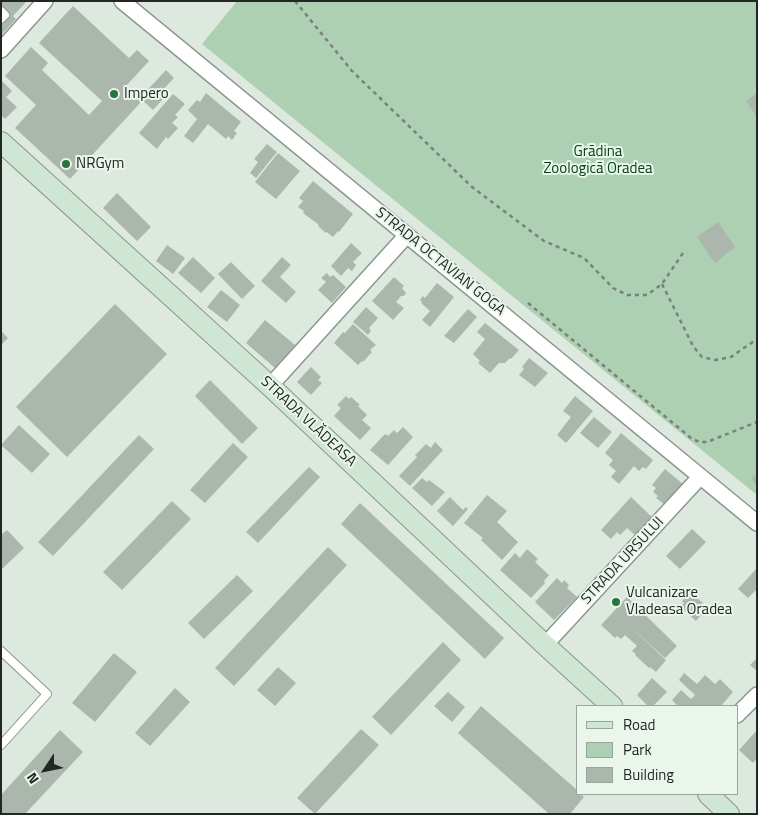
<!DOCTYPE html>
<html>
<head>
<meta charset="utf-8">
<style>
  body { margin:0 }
  #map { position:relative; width:758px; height:815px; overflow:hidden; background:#dde8de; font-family:"Titillium Web",sans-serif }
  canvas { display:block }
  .frame { position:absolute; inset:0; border:2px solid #232723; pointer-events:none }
  .legend { position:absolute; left:576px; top:705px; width:162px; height:90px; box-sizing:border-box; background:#eaf6ec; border:1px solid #9aa39c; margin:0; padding:6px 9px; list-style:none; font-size:15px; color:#232723 }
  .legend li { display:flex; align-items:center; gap:10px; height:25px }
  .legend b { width:25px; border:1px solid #9aa39c }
  .north { position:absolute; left:20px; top:745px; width:50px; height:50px; -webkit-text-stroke:4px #eaf6ec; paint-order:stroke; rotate:236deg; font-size:14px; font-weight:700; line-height:20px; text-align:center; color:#232723 }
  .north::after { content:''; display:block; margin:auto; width:18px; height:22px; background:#232723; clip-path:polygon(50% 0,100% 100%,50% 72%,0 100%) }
</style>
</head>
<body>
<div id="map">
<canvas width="758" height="815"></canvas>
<div class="frame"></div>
<ul class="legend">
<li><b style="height:6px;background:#cfe6d4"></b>Road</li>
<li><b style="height:14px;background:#add0b3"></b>Park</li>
<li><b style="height:14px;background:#abb6ad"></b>Building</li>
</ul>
<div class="north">N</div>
</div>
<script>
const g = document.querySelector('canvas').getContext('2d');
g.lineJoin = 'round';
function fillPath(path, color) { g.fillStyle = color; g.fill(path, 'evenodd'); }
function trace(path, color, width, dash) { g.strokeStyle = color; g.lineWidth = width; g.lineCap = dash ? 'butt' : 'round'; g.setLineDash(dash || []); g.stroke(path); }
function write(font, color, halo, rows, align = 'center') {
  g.font = font + ' "Titillium Web",sans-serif'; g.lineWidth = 4; g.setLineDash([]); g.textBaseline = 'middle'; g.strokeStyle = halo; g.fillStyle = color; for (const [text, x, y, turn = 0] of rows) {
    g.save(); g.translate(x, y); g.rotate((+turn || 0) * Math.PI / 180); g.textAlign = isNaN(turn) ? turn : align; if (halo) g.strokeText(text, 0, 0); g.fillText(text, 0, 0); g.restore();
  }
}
const green = new Path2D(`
  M 237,1 L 757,1 L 757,495 L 202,44 Z`);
const building = new Path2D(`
  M 1,1 L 27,1 L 13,16 L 16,19 L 1,35 Z
  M 73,6 L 129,58 L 137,50 L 149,61 L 126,86 L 142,101 L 70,179 L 15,128 L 36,105 L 5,76 L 31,47 L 48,63 L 42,70 L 89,115 L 102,101 L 39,43 Z
  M 166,70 L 174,78 L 158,95 L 163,99 L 153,110 L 140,98 Z
  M 1,80 L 12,91 L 6,97 L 17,107 L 5,119 L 1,115 Z
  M 206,93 L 241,122 L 234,131 L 237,133 L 232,140 L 228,136 L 226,139 L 208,124 L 193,143 L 184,136 L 197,119 L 188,110 L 197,100 L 200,102 Z
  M 757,93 L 757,117 L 746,101 Z
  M 173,94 L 185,104 L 175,115 L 178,117 L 172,123 L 178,128 L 168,139 L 166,137 L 157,149 L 139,133 Z
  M 267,144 L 277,152 L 256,178 L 250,173 L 258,162 L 254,159 Z
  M 278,153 L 300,171 L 276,199 L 255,182 Z
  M 313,181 L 353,214 L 339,232 L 338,231 L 333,237 L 327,232 L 326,233 L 318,226 L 319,225 L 303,213 L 304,211 L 298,207 L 303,201 L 299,198 Z
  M 117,193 L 151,227 L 137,241 L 103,208 Z
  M 718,222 L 735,247 L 715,263 L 697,237 Z
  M 351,243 L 362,253 L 353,262 L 356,265 L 352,271 L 348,268 L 341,276 L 331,266 Z
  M 167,245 L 185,258 L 173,274 L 156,261 Z
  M 193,257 L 215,278 L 201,293 L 178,273 Z
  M 282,257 L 291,265 L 280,277 L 296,292 L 286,303 L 261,281 Z
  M 231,262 L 255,286 L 242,299 L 218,274 Z
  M 327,273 L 330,277 L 333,275 L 346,287 L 332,303 L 318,290 L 326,282 L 321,278 Z
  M 394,277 L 404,286 L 402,288 L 406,293 L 404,296 L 401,296 L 396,302 L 404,308 L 393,320 L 372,301 Z
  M 437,283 L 454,297 L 430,327 L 422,320 L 430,311 L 421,303 L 422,302 L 420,300 L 423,296 L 425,298 Z
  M 221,290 L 240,305 L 227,322 L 207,307 Z
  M 115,304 L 167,354 L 67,457 L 16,407 Z
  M 366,307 L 378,318 L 369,328 L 371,331 L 368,335 L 353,322 Z
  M 468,309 L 477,317 L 454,343 L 444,336 Z
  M 265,320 L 295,345 L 275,368 L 246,343 Z
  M 485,323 L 519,350 L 511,359 L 510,358 L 505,363 L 499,363 L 490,373 L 478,363 L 480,361 L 473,354 L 485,339 L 477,332 Z
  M 353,324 L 376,345 L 370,350 L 372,352 L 363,362 L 362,361 L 358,365 L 334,343 L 343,332 L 345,333 Z
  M 1,331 L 8,338 L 1,345 Z
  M 529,358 L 548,373 L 535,387 L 519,375 L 524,369 L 522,367 Z
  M 311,367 L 321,377 L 318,380 L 322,383 L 311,395 L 297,382 Z
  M 210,380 L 258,428 L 242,444 L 195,396 Z
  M 346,396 L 349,399 L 351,397 L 360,405 L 358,406 L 367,415 L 362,420 L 371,428 L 360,440 L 334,416 L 341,408 L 337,405 Z
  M 575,396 L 593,411 L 566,443 L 557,435 L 571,417 L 563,411 Z
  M 594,417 L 612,432 L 598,448 L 580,433 Z
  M 19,425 L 50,454 L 32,473 L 1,445 Z
  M 403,427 L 413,437 L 388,465 L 370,450 L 385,434 L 388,436 L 394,430 L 397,433 Z
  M 621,433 L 653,460 L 646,469 L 643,467 L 639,471 L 634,466 L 619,484 L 611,477 L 616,471 L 609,465 L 613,460 L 605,453 Z
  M 139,435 L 154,449 L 53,556 L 38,542 Z
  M 435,442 L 443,450 L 410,486 L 399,476 L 417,457 L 415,455 L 426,444 L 431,448 Z
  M 233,443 L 248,457 L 205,503 L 190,490 Z
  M 309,467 L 320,477 L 258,543 L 246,532 Z
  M 665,469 L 684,485 L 665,505 L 656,498 L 658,496 L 653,492 L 656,488 L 652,485 Z
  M 757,474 L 757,486 L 751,478 Z
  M 422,478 L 427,482 L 429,480 L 445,492 L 432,506 L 412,488 Z
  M 487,495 L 507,511 L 497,522 L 518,542 L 502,560 L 481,540 L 483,538 L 464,523 Z
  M 450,497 L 463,510 L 466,507 L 468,509 L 453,526 L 437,511 Z
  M 631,497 L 653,518 L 636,536 L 627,528 L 620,535 L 617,532 L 611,539 L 601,530 Z
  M 172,501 L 191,519 L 122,590 L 103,572 Z
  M 360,503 L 504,638 L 485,659 L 341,524 Z
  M 692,529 L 706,542 L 680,569 L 666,556 Z
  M 7,530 L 24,548 L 1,570 L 1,535 Z
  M 328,547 L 347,565 L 234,686 L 215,668 Z
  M 527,549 L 538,559 L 535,562 L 549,575 L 544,581 L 545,583 L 531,598 L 500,570 L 515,553 L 520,558 Z
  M 757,568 L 757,589 L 748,598 L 738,589 Z
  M 237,575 L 253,591 L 204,639 L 188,623 Z
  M 557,578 L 562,583 L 564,580 L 569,585 L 567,588 L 577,597 L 554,620 L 535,602 Z
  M 690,592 L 703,603 L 697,609 L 702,614 L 696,621 L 680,607 L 684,603 L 682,601 Z
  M 627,597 L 677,646 L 665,658 L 627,624 L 666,660 L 656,672 L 650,667 L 649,668 L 635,655 L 636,654 L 632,651 L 637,646 L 625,635 L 621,639 L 617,636 L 615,638 L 601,625 Z
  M 443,642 L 461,660 L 391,735 L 372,717 Z
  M 114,653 L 137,672 L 95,722 L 72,703 Z
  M 757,658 L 757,671 L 750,665 Z
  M 278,667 L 296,683 L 275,706 L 257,690 Z
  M 684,673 L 697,684 L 705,675 L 715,684 L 720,679 L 733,692 L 721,706 L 678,706 L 672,700 L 681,690 L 691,699 L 695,695 L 679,680 Z
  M 652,678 L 667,692 L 653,706 L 648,706 L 637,695 Z
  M 175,688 L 190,702 L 150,746 L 135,733 Z
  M 448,692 L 465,707 L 452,722 L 434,706 Z
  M 481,706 L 577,790 L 577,794 L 580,794 L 584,797 L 570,814 L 549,814 L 458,733 Z
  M 361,729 L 379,745 L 315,814 L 297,798 Z
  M 60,730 L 83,752 L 25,814 L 1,814 L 1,795 Z
  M 757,730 L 757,759 L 753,763 L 739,750 Z`);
const path = new Path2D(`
  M 295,1 L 352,71 L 472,187 L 544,241 L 584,258 L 613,288 L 627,295 L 647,295 L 662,284 L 685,250
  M 662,284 L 693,346 L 702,357 L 715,360 L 731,357 L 757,339
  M 528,303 L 691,438 L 699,442 L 707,442 L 757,422`);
const lane = new Path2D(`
  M 1,11 L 5,15 L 1,19
  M 1,651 L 47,694 L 1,745`);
const street = new Path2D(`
  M 122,1 L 757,523
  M 1,50 L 45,1
  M 270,386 L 407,235
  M 545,645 L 700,477
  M 737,715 L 757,695`);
const secondary = new Path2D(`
  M 1,142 L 270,386 L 545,645 L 612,706
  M 708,794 L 729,814`);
const markers = [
  [114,94,5,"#2c7340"],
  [66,164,5,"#2c7340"],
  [616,602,5,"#2c7340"]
];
const poiNames = [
  ["Impero",124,94],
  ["NRGym",76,164],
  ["Vulcanizare",626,593],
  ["Vladeasa Oradea",626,610]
];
const parkNames = [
  ["Grădina",598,152],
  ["Zoologică Oradea",598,169]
];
const streetNames = [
  ["STRADA OCTAVIAN GOGA",440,262,39],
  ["STRADA VLĂDEASA",308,422,43],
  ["STRADA URSULUI",623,561,-47]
];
fillPath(green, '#add0b3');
fillPath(building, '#abb6ad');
trace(lane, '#8b968d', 10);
trace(street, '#8b968d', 18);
trace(secondary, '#8b968d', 22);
trace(path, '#79817a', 2.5, [4, 4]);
trace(lane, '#fff', 8);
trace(street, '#fff', 15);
trace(secondary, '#cfe6d4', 20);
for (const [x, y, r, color] of markers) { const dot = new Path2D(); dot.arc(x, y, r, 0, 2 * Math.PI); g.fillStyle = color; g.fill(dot); trace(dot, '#eaf6ec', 2); }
write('15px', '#232723', '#eaf6ec', poiNames, 'left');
write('15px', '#02431b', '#eaf6ec', parkNames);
write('15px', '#232723', '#eaf6ec', streetNames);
</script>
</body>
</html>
